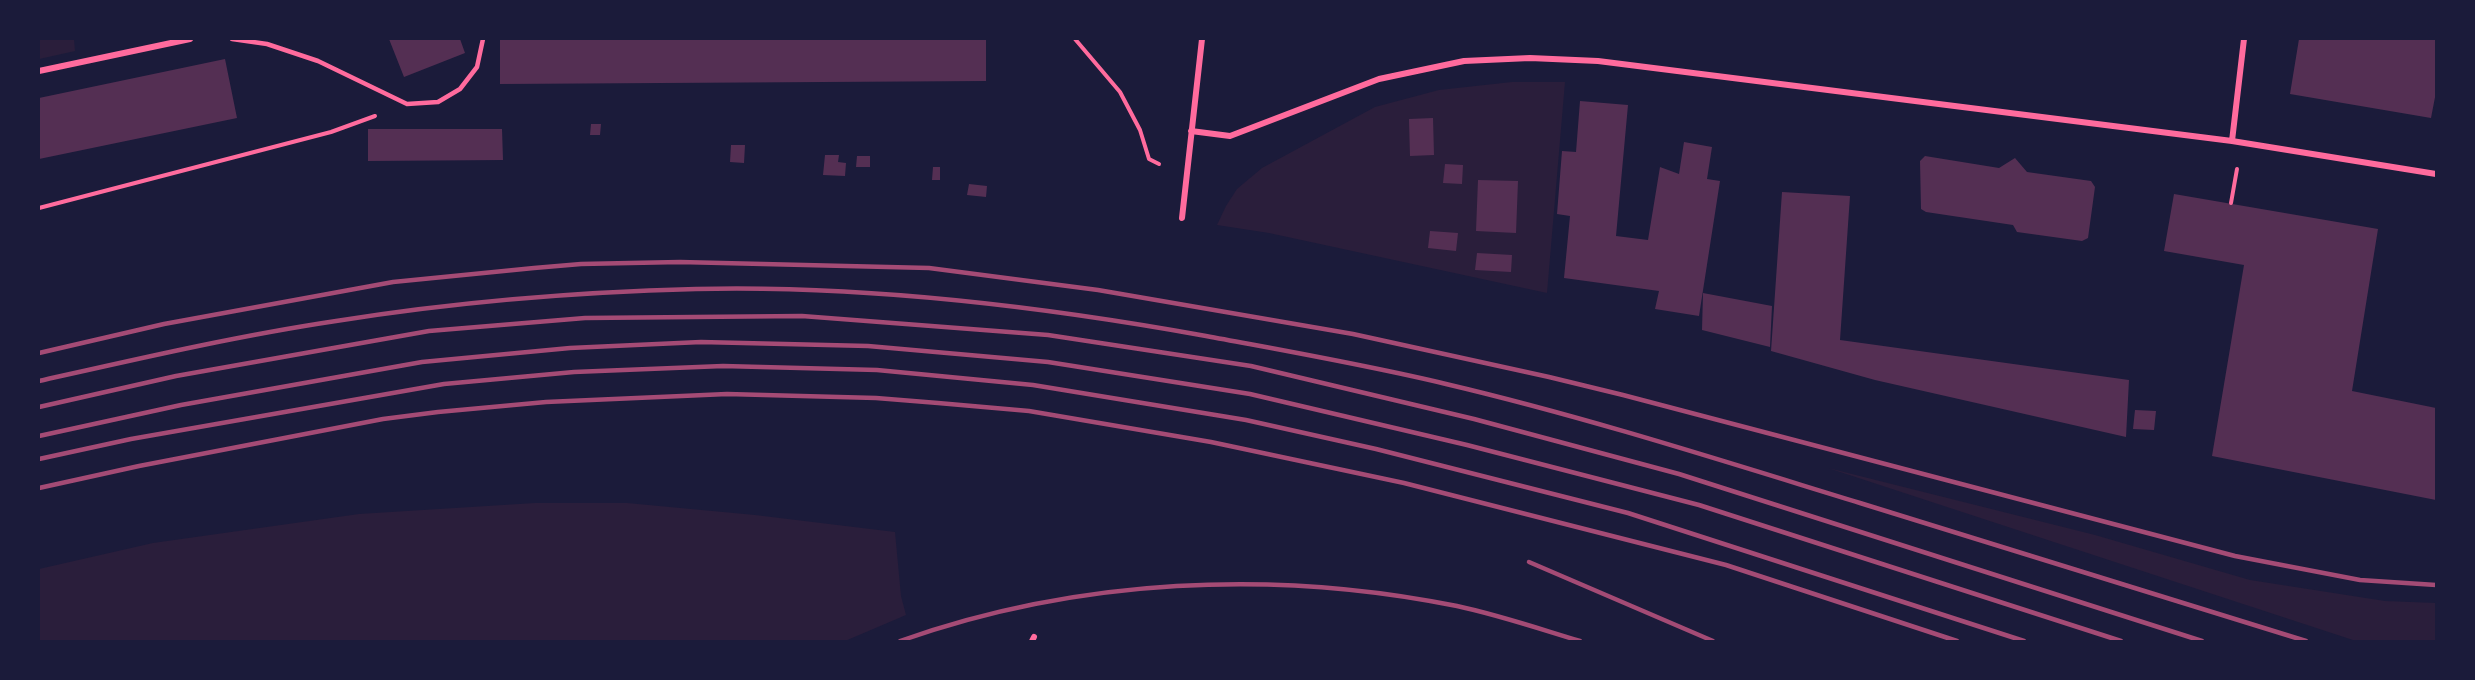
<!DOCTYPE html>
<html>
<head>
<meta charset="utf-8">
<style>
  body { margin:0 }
  #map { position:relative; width:2475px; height:680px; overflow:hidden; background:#1b1b3a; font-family:Cabin,sans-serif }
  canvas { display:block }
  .frame { position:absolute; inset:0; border:40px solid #1b1b3a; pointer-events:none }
</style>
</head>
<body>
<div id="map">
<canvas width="2475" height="680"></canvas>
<div class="frame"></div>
</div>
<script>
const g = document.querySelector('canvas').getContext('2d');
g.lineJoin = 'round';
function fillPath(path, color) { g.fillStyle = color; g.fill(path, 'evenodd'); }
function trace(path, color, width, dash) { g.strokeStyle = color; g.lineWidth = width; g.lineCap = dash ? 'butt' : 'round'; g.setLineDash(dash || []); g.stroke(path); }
const green = new Path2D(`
  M 39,39 L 74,39 L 75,51 L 39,59 Z
  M 1512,82 L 1565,82 L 1547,293 L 1269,233 L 1217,225 L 1226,206 L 1237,189 L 1262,168 L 1375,107 L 1439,90 Z
  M 1828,468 L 2095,535 L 2250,580 L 2385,601 L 2436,603 L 2436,641 L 2356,641 Z
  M 535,503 L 627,503 L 755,515 L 895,532 L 901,596 L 906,615 L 845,641 L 39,641 L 39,569 L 153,543 L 359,514 Z`);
const building = new Path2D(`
  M 389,39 L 460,39 L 465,53 L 404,77 Z
  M 500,39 L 986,39 L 986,81 L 500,84 Z
  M 2299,39 L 2436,39 L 2436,92 L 2431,118 L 2290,94 Z
  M 225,59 L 237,118 L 39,159 L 39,98 Z
  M 1580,101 L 1628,105 L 1616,236 L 1648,240 L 1660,167 L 1679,174 L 1684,142 L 1712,147 L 1707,179 L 1720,181 L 1699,316 L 1655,309 L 1659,291 L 1564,278 L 1570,216 L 1557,214 L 1562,151 L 1576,152 Z
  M 1433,118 L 1434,155 L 1410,156 L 1409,119 Z
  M 591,124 L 601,124 L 600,135 L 590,135 Z
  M 368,129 L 502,129 L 503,160 L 368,161 Z
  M 731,145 L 745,145 L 744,163 L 730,162 Z
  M 825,155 L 839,155 L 838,162 L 846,163 L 845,176 L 823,175 Z
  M 857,156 L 870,156 L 870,167 L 856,167 Z
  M 1925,156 L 1999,168 L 2015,158 L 2027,172 L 2091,181 L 2095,187 L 2088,238 L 2082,241 L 2017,232 L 2013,225 L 1926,212 L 1921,209 L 1920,161 Z
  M 1445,164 L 1463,165 L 1462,184 L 1443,183 Z
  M 933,167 L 940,167 L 940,180 L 932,180 Z
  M 1478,180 L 1518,181 L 1516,233 L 1476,231 Z
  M 969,184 L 987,186 L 986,197 L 967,195 Z
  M 1782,192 L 1850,196 L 1840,340 L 2129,380 L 2126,437 L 1875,380 L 1771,351 Z
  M 2174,194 L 2378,229 L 2352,391 L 2436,408 L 2436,500 L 2212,456 L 2244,265 L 2164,251 Z
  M 1430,231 L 1458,233 L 1456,251 L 1428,248 Z
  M 1477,253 L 1512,255 L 1511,272 L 1475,270 Z
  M 1703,293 L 1772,306 L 1770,347 L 1702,330 Z
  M 2135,410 L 2156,411 L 2154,430 L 2133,429 Z`);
const path = new Path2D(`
  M 1075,39 L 1120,92 L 1140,130 L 1149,159 L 1159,164
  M 2231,203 L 2237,169
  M 39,208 L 331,132 L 375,116`);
const service = new Path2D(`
  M 232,39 L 267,44 L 318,61 L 407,104 L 438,102 L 460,89 L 477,67 L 483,39`);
const minor = new Path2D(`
  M 39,71 L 190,39
  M 1191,131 L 1230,136 L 1379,79 L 1464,61 L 1530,58 L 1598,61 L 2232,141 L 2244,39
  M 2232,141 L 2436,174
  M 1182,218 L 1202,39
  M 1032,641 L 1034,637`);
const rail = new Path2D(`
  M 39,353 L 164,324 L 393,282 L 534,268 L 581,264 L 680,262 L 929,268 L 1098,290 L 1353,334 L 1549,377 L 1623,395 L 2235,556 L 2360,580 L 2436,585
  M 39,381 C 137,359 236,336 336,321 C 455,302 576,292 696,289 C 865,285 1040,306 1206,336 C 1286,351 1367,365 1446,384 C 1586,417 1723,461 1860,503 C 2009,549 2157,595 2306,641
  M 39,407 L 176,376 L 429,331 L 585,318 L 802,316 L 1048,335 L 1251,366 L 1474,419 L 1679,474 L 2202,641
  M 39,436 L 181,405 L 422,362 L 570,348 L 701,342 L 868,346 L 1048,362 L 1250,394 L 1467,445 L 1699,505 L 2121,641
  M 39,459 L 131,439 L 444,384 L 574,372 L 723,366 L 877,370 L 1033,385 L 1246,420 L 1376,449 L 1628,513 L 2024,641
  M 39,488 L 139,466 L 383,419 L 438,412 L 546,402 L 727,394 L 876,398 L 938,403 L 1029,411 L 1211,442 L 1404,483 L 1726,565 L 1957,641
  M 1529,562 L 1713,641
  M 900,641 C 1078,578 1274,569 1457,606 C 1499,615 1540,629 1580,641`);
fillPath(green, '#2a1e3b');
fillPath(building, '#542f53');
trace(path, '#ff6b9d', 4);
trace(service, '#ff6b9d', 4.5);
trace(minor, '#ff6b9d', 6);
trace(rail, '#a44b75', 4.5);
</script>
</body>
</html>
